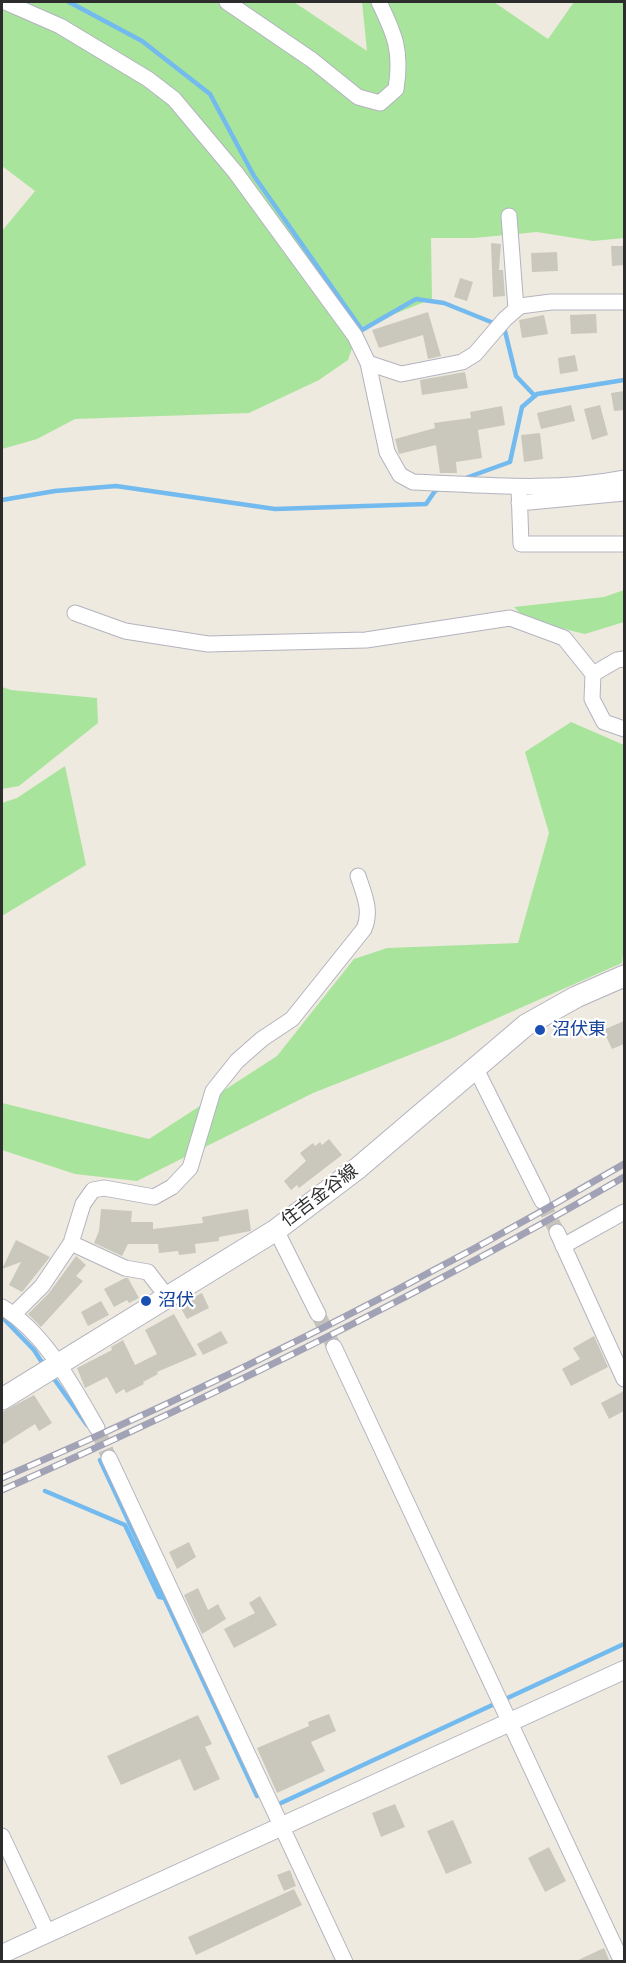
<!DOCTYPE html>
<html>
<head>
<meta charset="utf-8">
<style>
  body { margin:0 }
  #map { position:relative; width:626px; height:1963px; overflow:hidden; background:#eeeadf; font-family:"Space Grotesk",sans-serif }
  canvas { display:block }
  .frame { position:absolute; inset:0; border:3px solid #2d2d2d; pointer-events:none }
</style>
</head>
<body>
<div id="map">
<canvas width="626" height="1963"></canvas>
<div class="frame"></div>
</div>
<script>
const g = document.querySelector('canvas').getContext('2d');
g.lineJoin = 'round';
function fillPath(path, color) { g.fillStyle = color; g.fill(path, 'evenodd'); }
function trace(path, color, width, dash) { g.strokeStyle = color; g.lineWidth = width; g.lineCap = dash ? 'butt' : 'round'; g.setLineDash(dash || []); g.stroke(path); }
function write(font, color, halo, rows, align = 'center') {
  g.font = font + ' "Space Grotesk","Noto Sans JP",sans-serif'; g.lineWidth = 4.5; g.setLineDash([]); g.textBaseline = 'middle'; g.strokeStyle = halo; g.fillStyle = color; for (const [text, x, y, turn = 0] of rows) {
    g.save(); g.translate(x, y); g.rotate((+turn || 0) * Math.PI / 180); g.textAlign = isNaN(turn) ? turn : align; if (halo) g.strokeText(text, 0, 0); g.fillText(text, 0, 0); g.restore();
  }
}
const green = new Path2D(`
  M 2,2 L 294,2 L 367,51 L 362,2 L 494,2 L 548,39 L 574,2 L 624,2 L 624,238 L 593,241 L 537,232 L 474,238 L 431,238 L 432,299 L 359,328 L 348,360 L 319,380 L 249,413 L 75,419 L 37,439 L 2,449 L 2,231 L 35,191 L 2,166 Z
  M 624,590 L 624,622 L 585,634 L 527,620 L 514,607 L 604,597 Z
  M 2,687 L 11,690 L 97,698 L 98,723 L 19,786 L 2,789 Z
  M 571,722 L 624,745 L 624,945 L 622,963 L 450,1039 L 313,1093 L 137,1181 L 75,1174 L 2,1150 L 2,1103 L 149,1139 L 277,1056 L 354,959 L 387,948 L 518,943 L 549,833 L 525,752 Z
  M 65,766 L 86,865 L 2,916 L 2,803 L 17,798 Z`);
const stream = new Path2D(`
  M 69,2 L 142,41 L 210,94 L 254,176 L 362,330 L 416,299 L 444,303 L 496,324
  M 504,327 L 516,376 L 535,396
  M 463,479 L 510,462 L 522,407 L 537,394 L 624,380
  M 2,500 L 55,491 L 116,486 L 275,509 L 426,504 L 435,491 L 441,488
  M 2,1317 L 34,1350 L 45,1367
  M 52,1376 L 87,1425
  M 100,1460 L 257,1796
  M 45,1491 L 125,1525 L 159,1597 L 165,1598
  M 281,1803 L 624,1644`);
const building = new Path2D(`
  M 491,243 L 501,244 L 499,270 L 503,270 L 505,296 L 493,297 Z
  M 611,246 L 624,246 L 624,265 L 612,266 Z
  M 557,252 L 558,271 L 532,272 L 531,253 Z
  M 460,278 L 473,282 L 467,301 L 454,297 Z
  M 428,312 L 441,356 L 428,359 L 423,335 L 379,348 L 372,330 Z
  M 596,314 L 597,333 L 571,334 L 570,315 Z
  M 544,315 L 548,334 L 522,338 L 519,320 Z
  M 575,355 L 578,371 L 560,374 L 558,358 Z
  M 465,372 L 468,388 L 422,395 L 420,380 Z
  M 624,391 L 624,410 L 614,411 L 611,393 Z
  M 571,405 L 575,421 L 541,429 L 537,413 Z
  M 600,405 L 608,435 L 592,440 L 584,409 Z
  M 502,406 L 505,425 L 478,430 L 482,458 L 456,462 L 457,473 L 440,473 L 436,445 L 399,454 L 395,439 L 435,428 L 434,423 L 471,418 L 470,412 Z
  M 540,433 L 543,459 L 524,462 L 521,435 Z
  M 624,1021 L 624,1044 L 612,1049 L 603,1030 Z
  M 329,1139 L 342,1155 L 299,1188 L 297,1185 L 291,1190 L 284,1181 L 306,1161 L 300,1153 L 313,1143 L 315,1146 L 320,1142 L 322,1145 Z
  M 101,1209 L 132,1211 L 131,1222 L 153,1222 L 153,1229 L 203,1223 L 202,1217 L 248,1209 L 251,1231 L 219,1237 L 219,1241 L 195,1244 L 196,1253 L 179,1255 L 178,1251 L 159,1253 L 158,1244 L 128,1244 L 122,1256 L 94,1243 L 99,1231 Z
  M 16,1240 L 50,1257 L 22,1292 L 9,1285 L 21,1262 L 2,1269 Z
  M 76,1256 L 86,1265 L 76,1276 L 83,1281 L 41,1327 L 28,1314 L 49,1293 Z
  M 125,1278 L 128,1278 L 139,1298 L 129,1303 L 127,1300 L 114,1307 L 104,1289 Z
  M 202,1293 L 209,1308 L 187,1319 L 179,1305 Z
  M 101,1301 L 109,1315 L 88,1326 L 81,1312 Z
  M 174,1314 L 197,1355 L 157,1372 L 158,1374 L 143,1382 L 144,1384 L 126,1393 L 124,1389 L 116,1394 L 107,1377 L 85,1388 L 77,1368 L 112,1350 L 111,1347 L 123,1340 L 135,1365 L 157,1354 L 145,1330 Z
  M 221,1331 L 228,1343 L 203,1355 L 197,1344 Z
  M 594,1336 L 608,1367 L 571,1386 L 562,1369 L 580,1359 L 573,1348 Z
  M 624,1391 L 624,1411 L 609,1419 L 601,1403 Z
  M 34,1395 L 52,1423 L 39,1431 L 35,1424 L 2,1445 L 2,1412 Z
  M 189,1542 L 196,1557 L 177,1569 L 169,1552 Z
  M 198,1588 L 208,1610 L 218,1604 L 226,1619 L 202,1634 L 184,1595 Z
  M 260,1596 L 277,1625 L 234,1648 L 224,1629 L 255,1613 L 249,1603 Z
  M 329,1714 L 336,1731 L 311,1742 L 325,1771 L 277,1793 L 257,1748 L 309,1726 L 308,1722 Z
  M 198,1715 L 212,1744 L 205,1747 L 220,1779 L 194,1791 L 180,1759 L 121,1785 L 107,1756 Z
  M 395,1804 L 405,1827 L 381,1837 L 372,1813 Z
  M 453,1820 L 472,1863 L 446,1874 L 427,1831 Z
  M 549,1847 L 566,1881 L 545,1892 L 528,1858 Z
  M 290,1870 L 296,1886 L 284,1891 L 277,1875 Z
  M 294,1889 L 302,1905 L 196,1955 L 188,1937 Z
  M 604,1948 L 610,1962 L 574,1962 Z`);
const minorTunnel = new Path2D(`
  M 542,1201 L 557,1232
  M 318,1314 L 334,1347
  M 97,1428 L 109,1458`);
const minor = new Path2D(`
  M 5,2 L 60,26 L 148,79 L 174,99 L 236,173 L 355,336 L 368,363 L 387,452 L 400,475 L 413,482 C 487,485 551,492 624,478
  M 227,2 L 312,60 L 358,97 L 380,103 L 396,89 C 402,51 395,35 379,2
  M 509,216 L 516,309
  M 368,363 L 401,374 L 462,362 L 475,354 L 505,319 L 520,306 L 551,302 L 624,302
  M 519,488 L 521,544 L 624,544
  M 519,503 L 624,493
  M 75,613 L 125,631 L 208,644 L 366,640 L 510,618 L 564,638 L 593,674
  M 624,659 L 617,660 L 593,674 L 592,699 L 604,722 L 624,729
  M 475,1067 L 542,1201
  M 276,1230 L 318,1314
  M 557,1232 L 624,1379
  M 563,1246 L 624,1212
  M 168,1298 L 148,1272 L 125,1268 L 71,1243 L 83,1204 L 93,1190 L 104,1188 L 154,1197 L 172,1187 L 190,1168 L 213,1091 L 237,1061 L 262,1039 L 292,1019 L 364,929 C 372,911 364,894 358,876
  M 2,1307 C 46,1334 72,1385 97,1428
  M 14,1314 L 42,1286 L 71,1243
  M 334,1347 L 622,1962
  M 109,1458 L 345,1962
  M 2,1836 L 48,1934`);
const tertiary = new Path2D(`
  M 2,1954 L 624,1670`);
const secondary = new Path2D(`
  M 2,1399 L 276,1230 L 358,1168 L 526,1025 L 576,997 L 624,976`);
const rail = new Path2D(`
  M 2,1478 C 215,1386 424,1281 624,1164
  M 2,1490 C 214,1396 424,1293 624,1177`);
const markers = [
  [540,1030,6,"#1a4fb4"],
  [146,1301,6,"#1a4fb4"]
];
const transitNames = [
  ["沼伏東",552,1030],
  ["沼伏",158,1301]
];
const streetNames = [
  ["住吉金谷線",320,1196,-37]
];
fillPath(green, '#a9e49c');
trace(stream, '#73baef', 4.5);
fillPath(building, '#cac8bd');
trace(minorTunnel, '#c7c4bb', 15, [15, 8]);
trace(minor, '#b3b3c0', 17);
trace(tertiary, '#b3b3c0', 20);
trace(secondary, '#b3b3c0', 23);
trace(minor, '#fff', 15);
trace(tertiary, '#fff', 18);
trace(secondary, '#fff', 21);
trace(rail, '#a2a2b7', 7);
trace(rail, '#fff', 4.5, [14]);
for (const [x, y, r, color] of markers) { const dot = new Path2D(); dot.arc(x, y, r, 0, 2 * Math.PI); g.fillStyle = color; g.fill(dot); trace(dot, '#fff', 2); }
write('18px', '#164399', '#fff', transitNames, 'left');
write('18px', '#2d2d2d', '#fff', streetNames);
</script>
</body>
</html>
